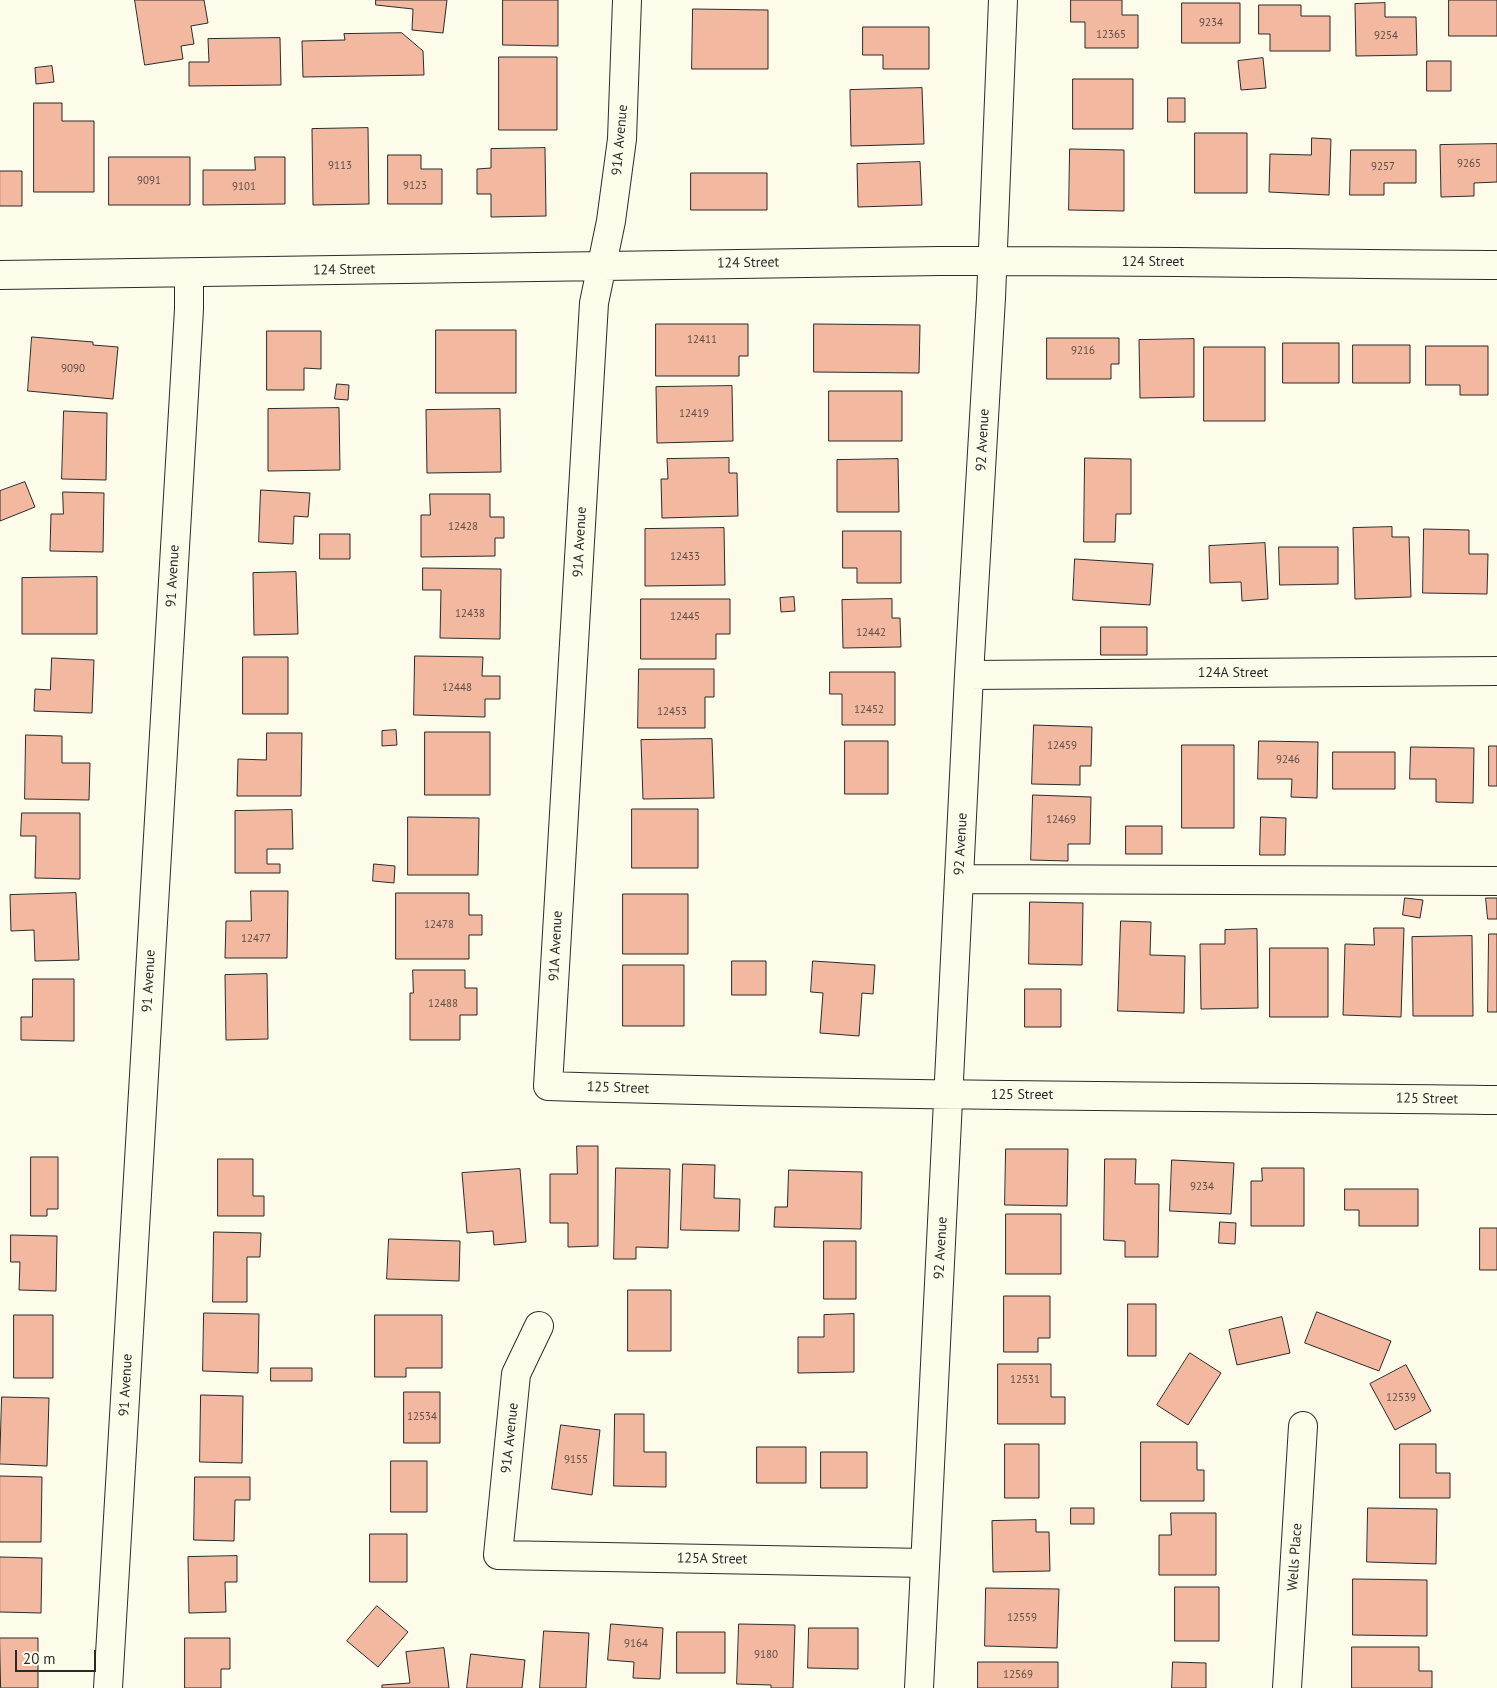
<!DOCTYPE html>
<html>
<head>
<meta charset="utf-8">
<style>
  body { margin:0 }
  #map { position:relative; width:1497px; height:1688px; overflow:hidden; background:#fdfbea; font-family:"PT Sans",sans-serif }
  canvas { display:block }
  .scale { position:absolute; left:15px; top:1650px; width:81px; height:22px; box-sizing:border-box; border:2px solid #2b2b2b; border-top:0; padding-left:6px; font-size:15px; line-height:18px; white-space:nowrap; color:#2b2b2b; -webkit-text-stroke:4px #fdfbea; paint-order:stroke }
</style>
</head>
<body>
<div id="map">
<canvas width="1497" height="1688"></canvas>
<div class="scale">20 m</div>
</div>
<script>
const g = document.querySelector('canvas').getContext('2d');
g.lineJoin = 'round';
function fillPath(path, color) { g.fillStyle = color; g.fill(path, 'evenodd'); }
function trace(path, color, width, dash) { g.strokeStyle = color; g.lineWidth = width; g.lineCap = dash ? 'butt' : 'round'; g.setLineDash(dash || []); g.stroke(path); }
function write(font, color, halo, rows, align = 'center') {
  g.font = font + ' "PT Sans",sans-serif'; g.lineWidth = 4; g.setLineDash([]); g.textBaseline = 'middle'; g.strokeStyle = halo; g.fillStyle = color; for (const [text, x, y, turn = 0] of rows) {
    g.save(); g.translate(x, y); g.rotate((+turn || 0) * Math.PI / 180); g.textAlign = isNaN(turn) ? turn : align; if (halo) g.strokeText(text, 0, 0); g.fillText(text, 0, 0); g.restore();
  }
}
const building = new Path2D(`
  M 135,0 L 204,0 L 208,23 L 191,26 L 194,44 L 181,46 L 183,59 L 145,65 Z
  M 376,0 L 447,0 L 443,33 L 412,30 L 413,9 L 376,5 Z
  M 503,0 L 558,0 L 558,46 L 503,45 Z
  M 1071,0 L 1122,0 L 1122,15 L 1138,15 L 1138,48 L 1085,48 L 1085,22 L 1071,22 Z
  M 1449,0 L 1497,0 L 1497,36 L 1449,36 Z
  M 1182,3 L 1240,3 L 1240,43 L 1182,43 Z
  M 1385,3 L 1385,17 L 1416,17 L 1417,55 L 1356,56 L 1355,4 Z
  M 1259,5 L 1301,5 L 1301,16 L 1330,16 L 1330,51 L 1270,51 L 1270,34 L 1259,34 Z
  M 693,9 L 768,10 L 768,69 L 692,69 Z
  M 863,27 L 929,27 L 929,69 L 883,69 L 883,55 L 863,55 Z
  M 402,33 L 423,51 L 424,75 L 303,77 L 302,41 L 345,40 L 344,34 Z
  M 280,38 L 281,85 L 189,86 L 189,62 L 209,62 L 208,39 Z
  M 499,57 L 557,57 L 557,130 L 499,130 Z
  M 1263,58 L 1266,88 L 1241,90 L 1238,61 Z
  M 1427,61 L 1451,61 L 1451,91 L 1427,91 Z
  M 52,66 L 54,82 L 36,84 L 35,68 Z
  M 1073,79 L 1133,79 L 1133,129 L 1073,129 Z
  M 922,88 L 924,144 L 851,146 L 850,90 Z
  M 1168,98 L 1185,98 L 1185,122 L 1168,122 Z
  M 34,103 L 62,103 L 62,121 L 94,121 L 94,192 L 34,192 Z
  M 368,128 L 369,204 L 313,205 L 312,129 Z
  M 1195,133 L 1247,133 L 1247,193 L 1195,193 Z
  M 1312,138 L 1331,139 L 1329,195 L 1269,192 L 1270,154 L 1311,155 Z
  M 1497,144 L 1497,182 L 1474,183 L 1474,196 L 1441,197 L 1440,145 Z
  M 545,148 L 546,216 L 491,217 L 491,194 L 477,194 L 477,169 L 491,168 L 491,149 Z
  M 1070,149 L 1124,150 L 1124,211 L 1069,210 Z
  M 1351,150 L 1416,150 L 1416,183 L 1384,183 L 1384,195 L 1350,195 Z
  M 388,155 L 421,155 L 421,169 L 442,169 L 442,204 L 388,204 Z
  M 109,157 L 190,157 L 190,205 L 109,205 Z
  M 255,157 L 285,157 L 285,204 L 203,205 L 203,170 L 255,170 Z
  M 920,162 L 922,205 L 858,207 L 857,164 Z
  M 0,171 L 22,171 L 22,206 L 0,206 Z
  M 691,173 L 767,173 L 767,210 L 691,210 Z
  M 656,324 L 748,324 L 748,356 L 739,356 L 739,376 L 656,376 Z
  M 814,324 L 920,325 L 919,373 L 814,372 Z
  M 436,330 L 516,330 L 516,393 L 436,393 Z
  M 267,331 L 321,331 L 321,369 L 304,368 L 304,390 L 267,390 Z
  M 32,337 L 93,342 L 93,345 L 118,347 L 113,399 L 28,391 Z
  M 1047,338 L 1119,338 L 1119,364 L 1111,364 L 1111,379 L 1047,379 Z
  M 1194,339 L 1194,397 L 1140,398 L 1139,340 Z
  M 1283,343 L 1339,343 L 1339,383 L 1283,383 Z
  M 1353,345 L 1410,345 L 1410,383 L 1353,383 Z
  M 1426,346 L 1488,346 L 1488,395 L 1460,395 L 1460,385 L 1426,385 Z
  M 1204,347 L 1265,347 L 1265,421 L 1204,421 Z
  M 337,384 L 349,385 L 348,400 L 335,399 Z
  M 732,386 L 733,441 L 657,443 L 656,387 Z
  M 829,391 L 902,391 L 902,441 L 829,441 Z
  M 339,408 L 340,470 L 268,471 L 268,409 Z
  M 500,409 L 501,472 L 427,473 L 426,410 Z
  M 64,411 L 107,413 L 106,480 L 62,479 Z
  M 729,458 L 729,473 L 737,473 L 738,516 L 662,518 L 661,479 L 668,479 L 667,459 Z
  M 1085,458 L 1131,459 L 1131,514 L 1116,514 L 1115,542 L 1084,542 Z
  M 898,459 L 899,512 L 837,512 L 837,460 Z
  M 25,482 L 35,507 L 0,521 L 0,491 Z
  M 261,490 L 310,493 L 308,517 L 294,516 L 293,544 L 259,542 Z
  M 63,492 L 104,493 L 103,552 L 50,551 L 51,514 L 63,514 Z
  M 430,494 L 490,494 L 490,517 L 504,517 L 504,538 L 495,538 L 495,556 L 421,557 L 421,515 L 430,515 Z
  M 1392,527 L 1392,537 L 1409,537 L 1411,597 L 1355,599 L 1353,528 Z
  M 724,528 L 725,585 L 645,586 L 645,529 Z
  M 1424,529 L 1469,530 L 1469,554 L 1488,554 L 1487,594 L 1423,593 Z
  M 843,531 L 901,531 L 901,583 L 857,583 L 857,568 L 843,568 Z
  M 320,534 L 350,534 L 350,559 L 320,559 Z
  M 1265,543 L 1268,599 L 1242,601 L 1241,582 L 1210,583 L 1209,546 Z
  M 1279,547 L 1338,547 L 1338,584 L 1280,585 Z
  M 1075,559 L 1153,564 L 1150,605 L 1073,600 Z
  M 423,568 L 501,569 L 500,639 L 440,638 L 441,590 L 423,590 Z
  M 296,572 L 298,634 L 254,635 L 253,573 Z
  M 97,577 L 97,634 L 22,634 L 22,578 Z
  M 794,597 L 795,611 L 781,612 L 780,598 Z
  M 641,599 L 730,599 L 730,634 L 716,634 L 716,659 L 641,659 Z
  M 892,599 L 892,618 L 900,618 L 901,647 L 843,648 L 842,600 Z
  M 1101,627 L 1147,627 L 1147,655 L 1101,655 Z
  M 415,656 L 483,657 L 482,676 L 500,676 L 500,699 L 485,699 L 485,717 L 414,715 Z
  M 243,657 L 288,657 L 288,714 L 243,714 Z
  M 52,658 L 94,660 L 92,713 L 34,711 L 35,689 L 50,690 Z
  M 639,669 L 714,669 L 714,697 L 705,697 L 705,728 L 638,728 Z
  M 830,672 L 895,672 L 895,725 L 842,725 L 842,694 L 830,694 Z
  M 1034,725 L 1092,727 L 1091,766 L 1080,766 L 1080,785 L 1032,784 Z
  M 396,730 L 397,745 L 382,746 L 382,731 Z
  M 425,732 L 490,732 L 490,795 L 425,795 Z
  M 267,733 L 302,733 L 301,796 L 237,796 L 238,759 L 266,760 Z
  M 26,735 L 62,736 L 62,763 L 90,763 L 89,800 L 25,799 Z
  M 712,739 L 714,798 L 643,799 L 641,740 Z
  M 845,741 L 888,741 L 888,794 L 845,794 Z
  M 1259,741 L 1318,742 L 1317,798 L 1291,797 L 1292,779 L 1258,779 Z
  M 1182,745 L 1234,745 L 1234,828 L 1182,828 Z
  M 1489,746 L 1497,746 L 1497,786 L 1489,786 Z
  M 1411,747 L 1474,748 L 1473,803 L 1436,802 L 1436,779 L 1410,779 Z
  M 1333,752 L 1395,752 L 1395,789 L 1333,789 Z
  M 1033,795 L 1091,797 L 1090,844 L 1068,844 L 1068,861 L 1031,860 Z
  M 632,809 L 698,809 L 698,868 L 632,868 Z
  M 292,810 L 293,849 L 267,849 L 267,864 L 280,864 L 280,873 L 235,873 L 235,811 Z
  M 22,813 L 80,813 L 80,879 L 35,878 L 36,836 L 21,836 Z
  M 408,817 L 479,818 L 478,875 L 408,875 Z
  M 1261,817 L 1286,818 L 1285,855 L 1260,855 Z
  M 1126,826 L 1162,826 L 1162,854 L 1126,854 Z
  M 374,864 L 395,866 L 394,883 L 373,881 Z
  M 251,891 L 288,891 L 287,958 L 225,958 L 226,921 L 251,921 Z
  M 76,893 L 79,960 L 35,961 L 34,930 L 11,931 L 10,895 Z
  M 396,893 L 469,893 L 469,915 L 482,915 L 482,935 L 469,935 L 469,959 L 396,959 Z
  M 623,894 L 688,894 L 688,954 L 623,954 Z
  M 1405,898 L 1423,900 L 1420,918 L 1403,915 Z
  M 1486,898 L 1497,898 L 1497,919 L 1488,919 Z
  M 1030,902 L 1083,903 L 1082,965 L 1029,964 Z
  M 1121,921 L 1151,922 L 1150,955 L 1185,956 L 1184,1013 L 1118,1011 Z
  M 1374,928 L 1404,928 L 1401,1017 L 1343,1015 L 1345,944 L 1374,945 Z
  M 1257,929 L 1258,1008 L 1201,1009 L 1200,944 L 1225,944 L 1225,930 Z
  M 1489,934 L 1497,934 L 1497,1012 L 1488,1012 Z
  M 1472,936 L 1473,1016 L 1413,1016 L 1412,937 Z
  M 1270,948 L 1328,948 L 1328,1017 L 1270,1017 Z
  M 732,961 L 766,961 L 766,995 L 732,995 Z
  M 813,961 L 875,965 L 873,994 L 862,993 L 859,1036 L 820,1033 L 823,993 L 811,992 Z
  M 623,965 L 684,965 L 684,1026 L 623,1026 Z
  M 413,970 L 465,970 L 465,988 L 477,988 L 477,1015 L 460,1015 L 460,1040 L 410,1040 L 410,993 L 413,993 Z
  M 267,974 L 268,1039 L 226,1040 L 225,975 Z
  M 33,979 L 74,979 L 74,1041 L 21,1040 L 21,1017 L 32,1017 Z
  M 1025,989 L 1061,989 L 1061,1027 L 1025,1027 Z
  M 577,1146 L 598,1146 L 598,1246 L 568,1247 L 568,1223 L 550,1223 L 550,1174 L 577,1174 Z
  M 1006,1149 L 1068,1149 L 1067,1206 L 1005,1205 Z
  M 31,1157 L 58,1157 L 58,1209 L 47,1209 L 47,1216 L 31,1216 Z
  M 218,1159 L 253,1159 L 253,1196 L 264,1196 L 264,1216 L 218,1216 Z
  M 1105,1159 L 1136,1159 L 1135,1184 L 1159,1184 L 1158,1257 L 1125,1257 L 1125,1241 L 1104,1240 Z
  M 1172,1160 L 1234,1163 L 1231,1214 L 1170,1211 Z
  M 683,1164 L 715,1165 L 714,1198 L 740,1199 L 739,1231 L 681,1230 Z
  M 616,1168 L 670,1169 L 668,1248 L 636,1247 L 636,1259 L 614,1259 Z
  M 1262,1168 L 1304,1168 L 1304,1226 L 1251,1226 L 1251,1181 L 1262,1181 Z
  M 520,1169 L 526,1242 L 494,1245 L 493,1231 L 467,1233 L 462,1173 Z
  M 789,1170 L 862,1172 L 861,1229 L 774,1227 L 775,1207 L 787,1207 Z
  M 1345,1189 L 1418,1189 L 1418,1226 L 1359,1226 L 1359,1210 L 1345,1210 Z
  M 1006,1214 L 1061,1214 L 1061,1274 L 1006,1274 Z
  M 1220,1222 L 1236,1223 L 1235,1244 L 1219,1243 Z
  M 1480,1228 L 1497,1228 L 1497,1270 L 1480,1270 Z
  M 214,1232 L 261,1233 L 260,1257 L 247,1257 L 247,1302 L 213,1302 Z
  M 11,1235 L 57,1236 L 56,1291 L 19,1290 L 20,1262 L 11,1262 Z
  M 389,1239 L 460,1241 L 459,1281 L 387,1279 Z
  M 824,1241 L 856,1241 L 856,1299 L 824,1299 Z
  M 628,1290 L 671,1290 L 671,1351 L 628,1351 Z
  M 1004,1296 L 1050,1296 L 1050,1338 L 1038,1338 L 1038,1352 L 1004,1352 Z
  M 1128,1304 L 1156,1304 L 1156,1356 L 1128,1356 Z
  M 1317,1312 L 1391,1341 L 1379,1371 L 1305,1343 Z
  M 204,1313 L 259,1314 L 258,1373 L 203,1371 Z
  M 854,1314 L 854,1372 L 798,1373 L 798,1337 L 824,1337 L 824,1315 Z
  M 14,1315 L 53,1315 L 53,1378 L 14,1378 Z
  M 375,1315 L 442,1315 L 442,1368 L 406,1368 L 406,1377 L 375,1377 Z
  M 1282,1317 L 1290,1353 L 1237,1365 L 1229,1330 Z
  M 1190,1353 L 1221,1373 L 1188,1425 L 1157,1405 Z
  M 998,1364 L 1051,1364 L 1051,1397 L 1065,1397 L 1065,1424 L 998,1424 Z
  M 1406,1365 L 1431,1411 L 1395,1430 L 1370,1384 Z
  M 271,1368 L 312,1368 L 312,1381 L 271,1381 Z
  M 404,1392 L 440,1392 L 440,1443 L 404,1443 Z
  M 201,1395 L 243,1396 L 242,1463 L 200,1462 Z
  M 2,1397 L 49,1398 L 47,1466 L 0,1464 Z
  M 615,1414 L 644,1414 L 644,1452 L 666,1452 L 666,1487 L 614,1486 Z
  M 561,1425 L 600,1430 L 592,1495 L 552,1489 Z
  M 1141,1442 L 1197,1442 L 1197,1470 L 1204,1470 L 1204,1501 L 1141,1501 Z
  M 1005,1444 L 1039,1444 L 1039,1498 L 1005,1498 Z
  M 1400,1444 L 1436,1444 L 1436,1473 L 1450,1473 L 1450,1498 L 1400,1498 Z
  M 757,1447 L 806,1447 L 806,1483 L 757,1483 Z
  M 821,1452 L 867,1452 L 867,1488 L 821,1488 Z
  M 391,1461 L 427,1461 L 427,1512 L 391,1512 Z
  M 0,1476 L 42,1477 L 41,1542 L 0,1542 Z
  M 195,1477 L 250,1477 L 250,1500 L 235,1500 L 234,1541 L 194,1540 Z
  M 1071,1508 L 1094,1508 L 1094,1524 L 1071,1524 Z
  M 1368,1508 L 1437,1509 L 1436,1564 L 1367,1562 Z
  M 1171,1513 L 1216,1513 L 1216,1575 L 1159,1575 L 1159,1535 L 1171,1535 Z
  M 1036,1520 L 1036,1532 L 1049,1532 L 1050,1571 L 993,1572 L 992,1521 Z
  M 370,1534 L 407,1534 L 407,1582 L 370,1582 Z
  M 237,1556 L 237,1582 L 225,1582 L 226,1612 L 189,1613 L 188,1557 Z
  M 0,1557 L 42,1558 L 41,1613 L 0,1612 Z
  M 1353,1579 L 1427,1580 L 1427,1636 L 1353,1635 Z
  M 1175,1587 L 1219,1587 L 1219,1641 L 1175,1641 Z
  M 986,1588 L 1059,1589 L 1057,1648 L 985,1646 Z
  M 377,1606 L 408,1632 L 378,1667 L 347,1641 Z
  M 611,1624 L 663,1628 L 660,1679 L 633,1678 L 634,1662 L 608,1660 Z
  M 739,1624 L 795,1625 L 793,1688 L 771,1688 L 771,1685 L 737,1684 Z
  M 809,1628 L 858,1628 L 858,1669 L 808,1668 Z
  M 544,1631 L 589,1633 L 586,1688 L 540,1688 Z
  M 677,1632 L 725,1632 L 725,1673 L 677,1673 Z
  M 0,1638 L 38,1638 L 38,1688 L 1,1688 Z
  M 185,1638 L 230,1638 L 230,1669 L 221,1669 L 221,1688 L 185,1688 Z
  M 1352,1647 L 1419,1647 L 1419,1671 L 1432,1671 L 1432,1688 L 1352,1688 Z
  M 444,1648 L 449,1688 L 382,1688 L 382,1685 L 410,1683 L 406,1652 Z
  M 471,1654 L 525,1660 L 522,1688 L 467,1688 Z
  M 978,1662 L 1058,1662 L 1058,1688 L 978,1688 Z
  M 1173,1662 L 1206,1663 L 1206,1688 L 1172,1688 Z`);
const minor = new Path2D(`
  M 627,0 L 622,139 L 611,221 L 594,303 L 548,1086 C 864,1096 1181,1096 1497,1100
  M 0,275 C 313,273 627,263 940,261 C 1126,260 1311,264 1497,265
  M 969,675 L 1497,671
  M 959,879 L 1497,881
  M 539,1326 L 516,1374 L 498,1555 L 925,1563
  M 108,1688 L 189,309 L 189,273
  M 919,1688 L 969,675 L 991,298 L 1003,0
  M 1287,1688 L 1303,1426`);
const numberNames = [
  ["9234",1211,23],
  ["12365",1111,35],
  ["9254",1386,36],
  ["9265",1469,164],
  ["9113",340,166],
  ["9257",1383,167],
  ["9091",149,181],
  ["9123",415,186],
  ["9101",244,187],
  ["12411",702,340],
  ["9216",1083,351],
  ["9090",73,369],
  ["12419",694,414],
  ["12428",463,527],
  ["12433",685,557],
  ["12438",470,614],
  ["12445",685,617],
  ["12442",871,633],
  ["12448",457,688],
  ["12452",869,710],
  ["12453",672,712],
  ["12459",1062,746],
  ["9246",1288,760],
  ["12469",1061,820],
  ["12478",439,925],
  ["12477",256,939],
  ["12488",443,1004],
  ["9234",1202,1187],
  ["12531",1025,1380],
  ["12539",1401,1398],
  ["12534",422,1417],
  ["9155",576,1460],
  ["12559",1022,1618],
  ["9164",636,1644],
  ["9180",766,1655],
  ["12569",1018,1675]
];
const streetNames = [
  ["91A Avenue",620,140,-85],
  ["124 Street",1153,262],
  ["124 Street",748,263,-1],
  ["124 Street",344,270,-1],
  ["92 Avenue",983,440,-87],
  ["91A Avenue",580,542,-87],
  ["91 Avenue",173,576,-87],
  ["124A Street",1233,673],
  ["92 Avenue",961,844,-87],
  ["91A Avenue",556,946,-87],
  ["91 Avenue",149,981,-87],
  ["125 Street",618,1088,2],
  ["125 Street",1022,1095],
  ["125 Street",1427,1099,1],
  ["92 Avenue",941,1248,-87],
  ["91 Avenue",126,1385,-87],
  ["91A Avenue",510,1438,-84],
  ["Wells Place",1295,1557,-86],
  ["125A Street",712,1559,1]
];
fillPath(building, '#f2b8a0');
trace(building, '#2b2b2b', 1);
trace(minor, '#2b2b2b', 30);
trace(minor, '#fdfbea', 28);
write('11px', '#5d4e48', null, numberNames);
write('14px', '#2b2b2b', '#fdfbea', streetNames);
</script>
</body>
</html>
